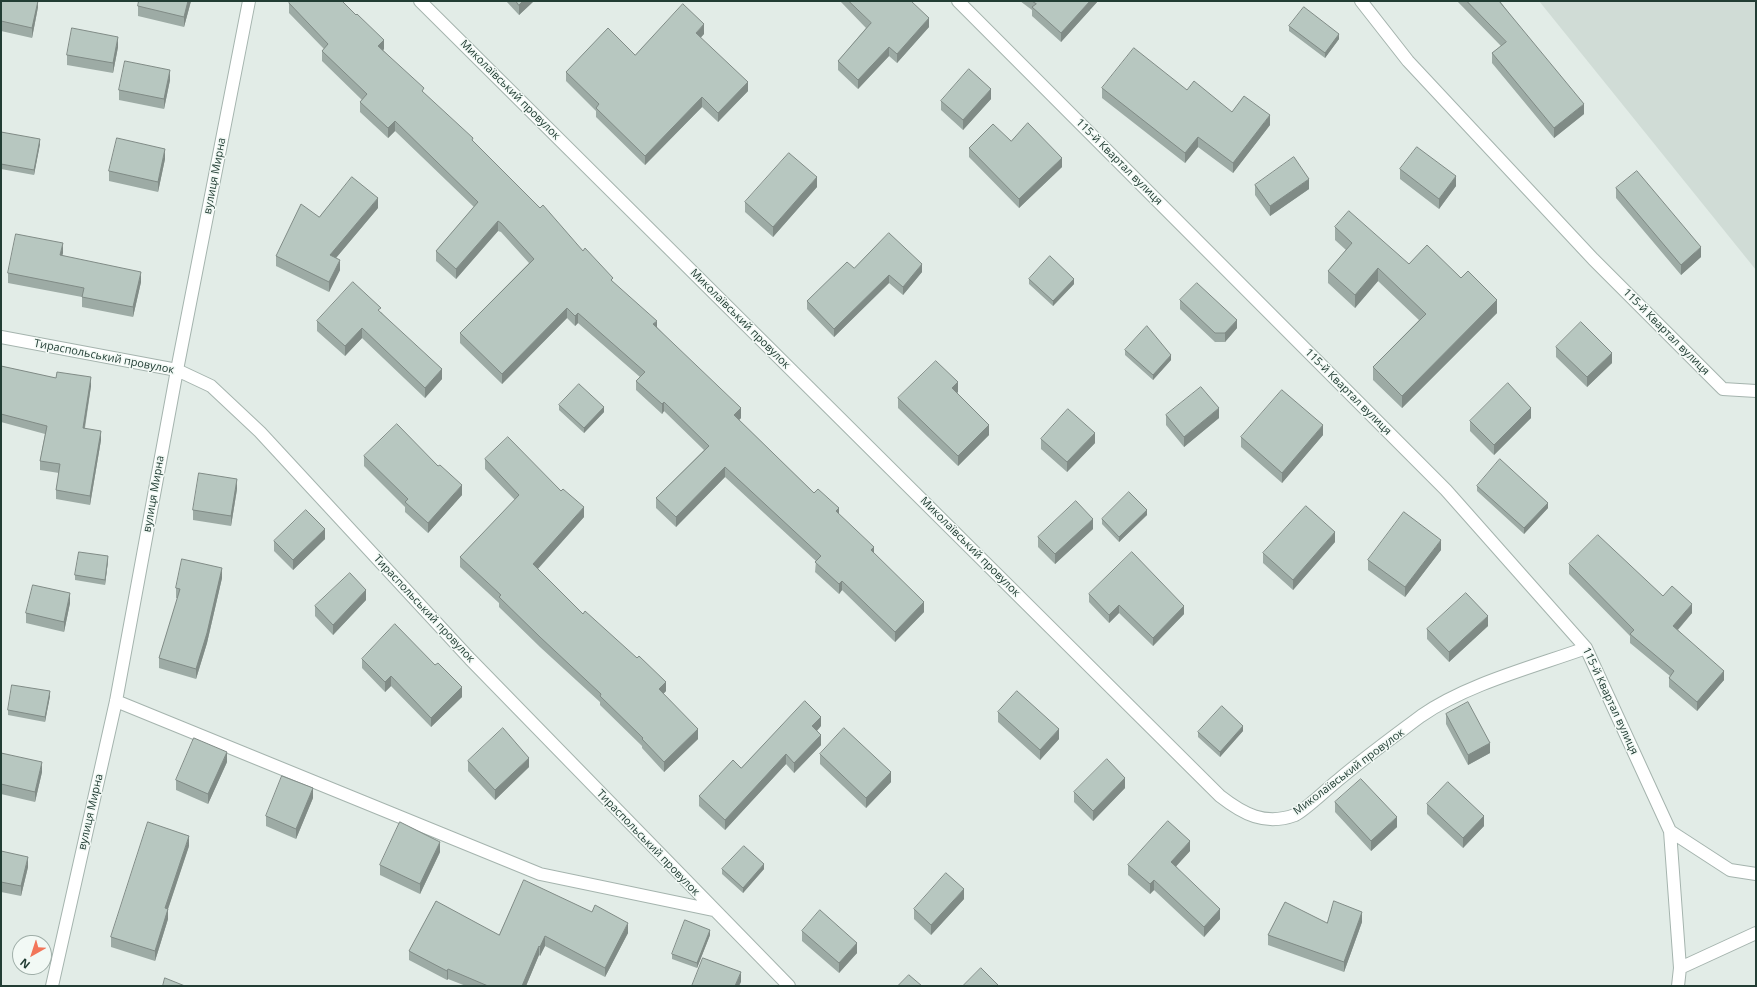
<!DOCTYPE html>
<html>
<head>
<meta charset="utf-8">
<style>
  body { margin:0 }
  #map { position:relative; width:1757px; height:987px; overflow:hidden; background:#e2ece7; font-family:"Open Sans",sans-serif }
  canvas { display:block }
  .frame { position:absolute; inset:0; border:2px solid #223d34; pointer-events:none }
  .north { position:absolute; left:12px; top:935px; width:40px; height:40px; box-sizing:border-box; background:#f2f9f5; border:1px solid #9faea8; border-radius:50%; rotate:219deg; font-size:11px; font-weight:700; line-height:16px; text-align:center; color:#223d34 }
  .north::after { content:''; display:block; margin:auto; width:14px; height:18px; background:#f2765a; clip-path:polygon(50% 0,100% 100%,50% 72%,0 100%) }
</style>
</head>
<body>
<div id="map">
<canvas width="1757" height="987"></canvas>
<div class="frame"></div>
<div class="north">N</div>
</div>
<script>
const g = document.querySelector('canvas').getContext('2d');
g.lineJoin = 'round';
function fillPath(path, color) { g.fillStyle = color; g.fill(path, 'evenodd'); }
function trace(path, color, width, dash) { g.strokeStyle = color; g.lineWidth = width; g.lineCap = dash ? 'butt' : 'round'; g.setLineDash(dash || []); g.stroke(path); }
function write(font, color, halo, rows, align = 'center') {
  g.font = font + ' "Open Sans",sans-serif'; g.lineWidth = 3; g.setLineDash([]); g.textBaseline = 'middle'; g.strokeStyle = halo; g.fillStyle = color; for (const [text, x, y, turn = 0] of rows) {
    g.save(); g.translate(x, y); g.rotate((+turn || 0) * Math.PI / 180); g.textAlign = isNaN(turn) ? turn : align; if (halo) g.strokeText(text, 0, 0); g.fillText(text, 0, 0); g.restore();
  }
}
const built = new Path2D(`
  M 1539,1 L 1756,1 L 1756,270 Z`);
const minor = new Path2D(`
  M 420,1 L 1220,796 C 1243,814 1265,826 1295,815 C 1304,811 1328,788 1337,781 C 1364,758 1393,737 1421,716 C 1467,684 1533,667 1586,648
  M 958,1 L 1446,490 L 1586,648 L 1670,831 L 1680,968
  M 1361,1 L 1408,61 L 1593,259 L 1723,389 L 1756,391
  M 1,337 L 177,370 L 211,386 L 260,432 L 470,659 L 789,986
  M 116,701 L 540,874 L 713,910
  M 1670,831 L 1730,870 L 1756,874
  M 52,986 L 116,701 L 177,370 L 249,1
  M 1678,986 L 1680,968 L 1756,933`);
const wall = new Path2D(`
  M 1,1 L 38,1 L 38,7 L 32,38 L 1,31 Z
  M 191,1 L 184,27 L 138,16 L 138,6 Z
  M 506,1 L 534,1 L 519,15 Z
  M 840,1 L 911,1 L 929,27 L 897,63 L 889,56 L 858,89 L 838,70 L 838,61 L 866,28 Z
  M 1020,1 L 1098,1 L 1061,42 L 1032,16 L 1032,10 Z
  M 1457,1 L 1500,1 L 1584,114 L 1554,138 L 1492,63 L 1492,53 L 1501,46 Z
  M 289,3 L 384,49 L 383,50 L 424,93 L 473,141 L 613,282 L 657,327 L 741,418 L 739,420 L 814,493 L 839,514 L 874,554 L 924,612 L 895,642 L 842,590 L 839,594 L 815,572 L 816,561 L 725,477 L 676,527 L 656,508 L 656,498 L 704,450 L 664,411 L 662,414 L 636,390 L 636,381 L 640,377 L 578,323 L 575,326 L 567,318 L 502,384 L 460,343 L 460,333 L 529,263 L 501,232 L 498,231 L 456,279 L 436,261 L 436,251 L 474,207 L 395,131 L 388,138 L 360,112 L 360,102 L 362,100 L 322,61 L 322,51 L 324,49 L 289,13 Z
  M 1289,26 L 1339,39 L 1325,58 L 1289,31 Z
  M 704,34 L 700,38 L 748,91 L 718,122 L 702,107 L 645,165 L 596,117 L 596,111 L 566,81 L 566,72 L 635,55 Z
  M 118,47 L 113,73 L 67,65 L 67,55 Z
  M 170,80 L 164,109 L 119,100 L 119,90 Z
  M 1102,88 L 1187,90 L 1232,112 L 1270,125 L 1233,173 L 1198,147 L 1185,163 L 1102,98 Z
  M 991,99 L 963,130 L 941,110 L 941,101 Z
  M 1,132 L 40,144 L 34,175 L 1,169 Z
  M 1011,141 L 1062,167 L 1019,208 L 969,157 L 969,148 Z
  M 165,159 L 158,192 L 109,181 L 109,171 Z
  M 1400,169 L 1456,186 L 1439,209 L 1400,179 Z
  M 1255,185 L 1309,189 L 1270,216 L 1255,195 Z
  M 817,187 L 773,237 L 745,212 L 745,202 Z
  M 1616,188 L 1701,257 L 1681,275 L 1616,198 Z
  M 378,208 L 336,258 L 340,270 L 329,292 L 276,266 L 276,256 Z
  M 1335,227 L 1409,264 L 1497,313 L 1402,408 L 1373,380 L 1373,367 L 1419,320 L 1378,281 L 1355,308 L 1328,283 L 1328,271 L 1346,250 L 1335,240 Z
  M 63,253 L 62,255 L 141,282 L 133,317 L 82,307 L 82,297 L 8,283 L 8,273 Z
  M 854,268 L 922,272 L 903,295 L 889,283 L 834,337 L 807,309 L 807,301 Z
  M 1029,279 L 1074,284 L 1053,306 L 1029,284 Z
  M 1180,300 L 1237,328 L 1225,342 L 1215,342 L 1180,309 Z
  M 381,312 L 442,379 L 425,398 L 362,338 L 345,356 L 317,331 L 317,321 Z
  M 1556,347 L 1612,363 L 1587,387 L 1556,357 Z
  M 1125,350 L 1171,360 L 1153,380 L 1125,355 Z
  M 1,366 L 91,386 L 85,428 L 101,440 L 90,505 L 56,499 L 56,490 L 59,473 L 40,470 L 40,461 L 45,434 L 1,422 Z
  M 958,392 L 957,393 L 989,435 L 958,466 L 898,408 L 898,398 Z
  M 559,405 L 604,412 L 584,433 L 559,410 Z
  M 1166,415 L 1219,418 L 1184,447 L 1166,425 Z
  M 1531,418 L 1494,455 L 1470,431 L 1470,421 Z
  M 1323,435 L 1282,483 L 1241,447 L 1241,437 Z
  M 1041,439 L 1095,443 L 1067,472 L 1041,449 Z
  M 364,456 L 462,495 L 428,533 L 405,512 L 405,507 L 364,466 Z
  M 485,459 L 584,517 L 538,569 L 583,614 L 666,691 L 663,694 L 698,739 L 664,772 L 642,748 L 642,746 L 600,705 L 600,702 L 540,647 L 499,607 L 499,603 L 460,567 L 460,557 L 515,500 L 485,469 Z
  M 1477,486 L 1548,508 L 1524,534 L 1477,491 Z
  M 237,489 L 231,526 L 193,520 L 193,510 Z
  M 1147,515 L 1119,542 L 1102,524 L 1102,519 Z
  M 1093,529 L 1055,564 L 1038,547 L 1038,537 Z
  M 325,539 L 293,570 L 274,551 L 274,541 Z
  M 1335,542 L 1293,590 L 1263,563 L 1263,553 Z
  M 1441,550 L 1405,597 L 1368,570 L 1368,560 Z
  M 108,561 L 105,585 L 75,580 L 75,575 Z
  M 1569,564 L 1663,596 L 1692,613 L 1678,630 L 1724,680 L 1697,711 L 1669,687 L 1669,678 L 1670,676 L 1630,643 L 1630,636 L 1569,574 Z
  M 222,578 L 207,643 L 196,679 L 159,668 L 159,658 L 178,598 L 176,598 L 176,588 Z
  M 1089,594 L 1184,614 L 1153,646 L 1119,613 L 1109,623 L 1089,602 Z
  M 366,600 L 333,635 L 315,616 L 315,606 Z
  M 70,603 L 64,632 L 26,623 L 26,613 Z
  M 1488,626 L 1449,662 L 1427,639 L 1427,629 Z
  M 362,659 L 462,697 L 431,727 L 391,686 L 385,692 L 362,668 Z
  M 50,696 L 45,722 L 8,715 L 8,710 Z
  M 998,712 L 1059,739 L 1040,760 L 998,722 Z
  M 1446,714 L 1490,753 L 1468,765 L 1446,724 Z
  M 821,726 L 817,731 L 821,745 L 794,773 L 786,764 L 725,830 L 699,806 L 699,796 L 741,768 Z
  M 1243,731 L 1220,757 L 1198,737 L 1198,732 Z
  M 1,753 L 42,772 L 35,802 L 1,794 Z
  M 820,754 L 891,782 L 866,808 L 820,764 Z
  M 468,761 L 529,767 L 495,800 L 468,771 Z
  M 227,762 L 208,804 L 176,790 L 176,780 Z
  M 1125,788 L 1093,821 L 1074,802 L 1074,792 Z
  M 313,798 L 296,839 L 266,826 L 266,816 Z
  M 1335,802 L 1397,827 L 1371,851 L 1335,812 Z
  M 1427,804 L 1484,826 L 1463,848 L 1427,814 Z
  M 189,846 L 168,909 L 168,919 L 155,961 L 111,947 L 111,937 Z
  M 1,851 L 28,867 L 21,896 L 1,892 Z
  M 1190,851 L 1176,866 L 1220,919 L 1204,937 L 1154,890 L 1150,894 L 1128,875 L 1128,865 Z
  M 440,852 L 420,894 L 380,875 L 380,865 Z
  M 722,869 L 764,869 L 743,893 L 722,874 Z
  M 964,899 L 931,935 L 914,919 L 914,909 Z
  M 1362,922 L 1344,972 L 1268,945 L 1268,935 L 1327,923 Z
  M 802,931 L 857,953 L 839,973 L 802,941 Z
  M 628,933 L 605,977 L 545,946 L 540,956 L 539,955 L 526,986 L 466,986 L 448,979 L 447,980 L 409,960 L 409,951 L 499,935 Z
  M 710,935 L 697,968 L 672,959 L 672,954 Z`);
const shadedWall = new Path2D(`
  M 38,1 L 38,7 L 32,38 L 32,28 Z
  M 188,1 L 191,1 L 184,27 L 184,17 Z
  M 523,1 L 534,1 L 519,15 L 519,5 Z
  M 1090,1 L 1098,1 L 1061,42 L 1061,33 Z
  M 929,18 L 929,27 L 897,63 L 897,54 Z
  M 704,24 L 704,34 L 696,43 L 696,33 Z
  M 1339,34 L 1339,39 L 1325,58 L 1325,53 Z
  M 118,37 L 118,47 L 113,73 L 113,63 Z
  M 384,40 L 384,49 L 378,56 L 378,46 Z
  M 889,47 L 889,56 L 858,89 L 858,80 Z
  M 170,70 L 170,80 L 164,109 L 164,99 Z
  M 748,82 L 748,91 L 718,122 L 718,113 Z
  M 991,89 L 991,99 L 963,130 L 963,120 Z
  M 702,97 L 702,107 L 645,165 L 645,156 Z
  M 1584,104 L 1584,114 L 1554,138 L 1554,128 Z
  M 1270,115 L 1270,125 L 1233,173 L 1233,163 Z
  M 395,121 L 395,131 L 388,138 L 388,128 Z
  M 1198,137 L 1198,147 L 1185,163 L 1185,153 Z
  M 40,139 L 40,144 L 34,175 L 34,170 Z
  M 165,149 L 165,159 L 158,192 L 158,182 Z
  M 1062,158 L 1062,167 L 1019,208 L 1019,199 Z
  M 1456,176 L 1456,186 L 1439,209 L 1439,199 Z
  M 817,177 L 817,187 L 773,237 L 773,227 Z
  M 1309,179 L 1309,189 L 1270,216 L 1270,206 Z
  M 378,198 L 378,208 L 330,265 L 330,255 Z
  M 498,221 L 498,231 L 456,279 L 456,269 Z
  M 63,243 L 63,253 L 60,265 L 60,255 Z
  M 1701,247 L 1701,257 L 1681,275 L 1681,265 Z
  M 340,260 L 340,270 L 329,292 L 329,282 Z
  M 922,264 L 922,272 L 903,295 L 903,287 Z
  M 1378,268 L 1378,281 L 1355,308 L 1355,295 Z
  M 141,272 L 141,282 L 133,317 L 133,307 Z
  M 889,275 L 889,283 L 834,337 L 834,329 Z
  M 1074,279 L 1074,284 L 1053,306 L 1053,301 Z
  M 1497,300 L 1497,313 L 1402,408 L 1402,396 Z
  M 567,308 L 567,318 L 502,384 L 502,374 Z
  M 578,313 L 578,323 L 575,326 L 575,316 Z
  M 1237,320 L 1237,328 L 1225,342 L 1225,333 Z
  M 657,321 L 657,331 L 653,324 Z
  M 362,328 L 362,338 L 345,356 L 345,346 Z
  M 1612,353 L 1612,363 L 1587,387 L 1587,377 Z
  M 1171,355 L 1171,360 L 1153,380 L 1153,375 Z
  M 442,369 L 442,379 L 425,398 L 425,388 Z
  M 91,377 L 91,386 L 83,437 L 83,428 Z
  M 958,382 L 958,392 L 952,398 L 952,388 Z
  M 664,402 L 664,411 L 662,414 L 662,404 Z
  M 604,407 L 604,412 L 584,433 L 584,428 Z
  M 741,408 L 741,418 L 734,425 L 734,415 Z
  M 1219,408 L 1219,418 L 1184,447 L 1184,437 Z
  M 1531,408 L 1531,418 L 1494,455 L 1494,445 Z
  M 989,425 L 989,435 L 958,466 L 958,456 Z
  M 1323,425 L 1323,435 L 1282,483 L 1282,473 Z
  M 101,431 L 101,440 L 90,505 L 90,496 Z
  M 1095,433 L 1095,443 L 1067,472 L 1067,462 Z
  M 725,467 L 725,477 L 676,527 L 676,517 Z
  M 237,479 L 237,489 L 231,526 L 231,516 Z
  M 462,485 L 462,495 L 428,533 L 428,523 Z
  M 1548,503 L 1548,508 L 1524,534 L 1524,528 Z
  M 584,507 L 584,517 L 533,574 L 533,564 Z
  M 839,508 L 839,518 L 836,511 Z
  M 1147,510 L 1147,515 L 1119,542 L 1119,537 Z
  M 1093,519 L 1093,529 L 1055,564 L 1055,554 Z
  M 325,529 L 325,539 L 293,570 L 293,560 Z
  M 1335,532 L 1335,542 L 1293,590 L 1293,580 Z
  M 1441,540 L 1441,550 L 1405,597 L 1405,587 Z
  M 874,547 L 874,556 L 871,550 Z
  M 108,556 L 108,561 L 105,585 L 105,580 Z
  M 222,568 L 222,578 L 207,643 L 196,679 L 196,669 Z
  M 842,581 L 842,590 L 839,594 L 839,584 Z
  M 366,590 L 366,600 L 333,635 L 333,625 Z
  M 70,593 L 70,603 L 64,632 L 64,622 Z
  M 924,602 L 924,612 L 895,642 L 895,632 Z
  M 1692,604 L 1692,613 L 1673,635 L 1673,626 Z
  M 1119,605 L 1119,613 L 1109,623 L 1109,615 Z
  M 1184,606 L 1184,614 L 1153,646 L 1153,638 Z
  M 1488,616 L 1488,626 L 1449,662 L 1449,652 Z
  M 1724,671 L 1724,680 L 1697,711 L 1697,702 Z
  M 391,676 L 391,686 L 385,692 L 385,682 Z
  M 666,682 L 666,691 L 659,698 L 659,689 Z
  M 462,687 L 462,697 L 431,727 L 431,718 Z
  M 50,691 L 50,696 L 45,722 L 45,717 Z
  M 821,717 L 821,726 L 812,736 L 812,726 Z
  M 1243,726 L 1243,731 L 1220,757 L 1220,752 Z
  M 698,729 L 698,739 L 664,772 L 664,762 Z
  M 1059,729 L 1059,739 L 1040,760 L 1040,750 Z
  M 821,735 L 821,745 L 794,773 L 794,763 Z
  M 1490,743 L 1490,753 L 1468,765 L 1468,755 Z
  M 227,752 L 227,762 L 208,804 L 208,794 Z
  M 786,754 L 786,764 L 725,830 L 725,820 Z
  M 529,758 L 529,767 L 495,800 L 495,790 Z
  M 42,762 L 42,772 L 35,802 L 35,792 Z
  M 891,772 L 891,782 L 866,808 L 866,798 Z
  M 1125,778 L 1125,788 L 1093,821 L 1093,811 Z
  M 313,788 L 313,798 L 296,839 L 296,829 Z
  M 1484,816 L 1484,826 L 1463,848 L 1463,838 Z
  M 1397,817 L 1397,827 L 1371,851 L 1371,841 Z
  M 189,836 L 189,846 L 165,918 L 165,908 Z
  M 1190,841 L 1190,851 L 1171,872 L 1171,862 Z
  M 440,842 L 440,852 L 420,894 L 420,884 Z
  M 28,857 L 28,867 L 21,896 L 21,886 Z
  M 764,864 L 764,869 L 743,893 L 743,888 Z
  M 1154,880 L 1154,890 L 1150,894 L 1150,884 Z
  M 964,889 L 964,899 L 931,935 L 931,925 Z
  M 168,909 L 168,919 L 155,961 L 155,951 Z
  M 1220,909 L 1220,919 L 1204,937 L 1204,927 Z
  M 1362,912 L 1362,922 L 1344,972 L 1344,962 Z
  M 628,923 L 628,933 L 605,977 L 605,968 Z
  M 710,930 L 710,935 L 697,968 L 697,963 Z
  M 545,936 L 545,946 L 540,956 L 540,947 Z
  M 857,943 L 857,953 L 839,973 L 839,963 Z
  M 539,946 L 539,955 L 526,986 L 522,986 Z
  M 448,969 L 448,979 L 447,980 L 447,971 Z
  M 741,972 L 741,982 L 739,986 L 735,986 Z`);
const building = new Path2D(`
  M 1,1 L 38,1 L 32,28 L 1,21 Z
  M 139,1 L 188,1 L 184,17 L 138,6 Z
  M 291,1 L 342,1 L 356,15 L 357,14 L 384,40 L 378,46 L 424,88 L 422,91 L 473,138 L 472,140 L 540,208 L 543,205 L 583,251 L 585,248 L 613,278 L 611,280 L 657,321 L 653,324 L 741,408 L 734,415 L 814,493 L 818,489 L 839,508 L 836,511 L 874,547 L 871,550 L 924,602 L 895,632 L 842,581 L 839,584 L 815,562 L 821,556 L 725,467 L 676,517 L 656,498 L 709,446 L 664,402 L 662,404 L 636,381 L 645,372 L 578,313 L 575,316 L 567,308 L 502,374 L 460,333 L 534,259 L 501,223 L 498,221 L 456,269 L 436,251 L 478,202 L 395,121 L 388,128 L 360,102 L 367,94 L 322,51 L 328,44 L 289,3 Z
  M 516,1 L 523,1 L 519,5 Z
  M 849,1 L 911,1 L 929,18 L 897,54 L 889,47 L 858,80 L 838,61 L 871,23 Z
  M 1032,1 L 1090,1 L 1061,33 L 1032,7 L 1036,4 Z
  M 1467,1 L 1499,1 L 1584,104 L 1554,128 L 1492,53 L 1506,42 Z
  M 683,4 L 704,24 L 696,33 L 748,82 L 718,113 L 702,97 L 645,156 L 596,108 L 599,104 L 566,72 L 608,28 L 635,55 Z
  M 1304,7 L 1339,34 L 1325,53 L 1289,26 Z
  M 72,28 L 118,37 L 113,63 L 67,55 Z
  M 1134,48 L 1187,90 L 1194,81 L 1232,112 L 1244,96 L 1270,115 L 1233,163 L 1198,137 L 1185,153 L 1102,88 Z
  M 125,61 L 170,70 L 164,99 L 119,90 Z
  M 969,69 L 991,89 L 963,120 L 941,101 Z
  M 1028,123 L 1062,158 L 1019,199 L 969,148 L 993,124 L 1011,141 Z
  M 1,132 L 40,139 L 34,170 L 1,164 Z
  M 117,138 L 165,149 L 158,182 L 109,171 Z
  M 1417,147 L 1456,176 L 1439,199 L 1400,169 Z
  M 789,153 L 817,177 L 773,227 L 745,202 Z
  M 1294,157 L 1309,179 L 1270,206 L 1255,185 Z
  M 1637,171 L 1701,247 L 1681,265 L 1616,188 Z
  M 352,177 L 378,198 L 330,255 L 340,260 L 329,282 L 276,256 L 301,204 L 319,217 Z
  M 1349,211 L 1409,264 L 1427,245 L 1461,278 L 1468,271 L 1497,300 L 1402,396 L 1373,367 L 1426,314 L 1378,268 L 1355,295 L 1328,271 L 1352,243 L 1335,227 Z
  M 889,233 L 922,264 L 903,287 L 889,275 L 834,329 L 807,301 L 847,262 L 854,268 Z
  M 16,234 L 63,243 L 60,255 L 141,272 L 133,307 L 82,297 L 84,288 L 8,273 Z
  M 1050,256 L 1074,279 L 1053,301 L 1029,279 Z
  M 353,282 L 381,308 L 378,310 L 442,369 L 425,388 L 362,328 L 345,346 L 317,321 Z
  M 1197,283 L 1237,320 L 1225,333 L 1215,333 L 1180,300 Z
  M 1581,322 L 1612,353 L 1587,377 L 1556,347 Z
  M 1147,326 L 1171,355 L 1153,375 L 1125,350 Z
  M 936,361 L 958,382 L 952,388 L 989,425 L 958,456 L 898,398 Z
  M 1,366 L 56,378 L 57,372 L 91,377 L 83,428 L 101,431 L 90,496 L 56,490 L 60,464 L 40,461 L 47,426 L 1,414 Z
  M 1508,383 L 1531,408 L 1494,445 L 1470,421 Z
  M 579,384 L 604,407 L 584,428 L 559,405 Z
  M 1201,387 L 1219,408 L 1184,437 L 1166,415 Z
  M 1282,390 L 1323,425 L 1282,473 L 1241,437 Z
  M 1068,409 L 1095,433 L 1067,462 L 1041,439 Z
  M 397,424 L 438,466 L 440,465 L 462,485 L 428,523 L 405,502 L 408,499 L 364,456 Z
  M 508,437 L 561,491 L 563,489 L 584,507 L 533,564 L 583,614 L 585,611 L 637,658 L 639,656 L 666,682 L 659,689 L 698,729 L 664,762 L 642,739 L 643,738 L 600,696 L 601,694 L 540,637 L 499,597 L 501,595 L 460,557 L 519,495 L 485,459 Z
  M 1500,459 L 1548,503 L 1524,528 L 1477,486 Z
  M 199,473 L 237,479 L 231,516 L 193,510 Z
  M 1129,492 L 1147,510 L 1119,537 L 1102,519 Z
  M 1076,501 L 1093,519 L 1055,554 L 1038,537 Z
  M 1306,506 L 1335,532 L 1293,580 L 1263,553 Z
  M 306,510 L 325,529 L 293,560 L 274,541 Z
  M 1404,512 L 1441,540 L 1405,587 L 1368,560 Z
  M 1598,535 L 1663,596 L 1672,586 L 1692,604 L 1673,626 L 1724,671 L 1697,702 L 1669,678 L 1674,671 L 1630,634 L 1634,630 L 1569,564 Z
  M 79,552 L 108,556 L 105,580 L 75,575 Z
  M 1132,552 L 1184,606 L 1153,638 L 1119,605 L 1109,615 L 1089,594 Z
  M 182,559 L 222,568 L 207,633 L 196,669 L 159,658 L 180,589 L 176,588 Z
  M 350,573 L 366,590 L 333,625 L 315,606 Z
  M 33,585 L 70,593 L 64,622 L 26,613 Z
  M 1466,593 L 1488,616 L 1449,652 L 1427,629 Z
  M 395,624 L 435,665 L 438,663 L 462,687 L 431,718 L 391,676 L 385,682 L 362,659 Z
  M 12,685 L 50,691 L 45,717 L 8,710 Z
  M 1017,691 L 1059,729 L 1040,750 L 998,712 Z
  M 805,701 L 821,717 L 812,726 L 821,735 L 794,763 L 786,754 L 725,820 L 699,796 L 733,760 L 741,768 Z
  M 1468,702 L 1490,743 L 1468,755 L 1446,714 Z
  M 1222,706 L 1243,726 L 1220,752 L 1198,732 Z
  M 503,728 L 529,758 L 495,790 L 468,761 Z
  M 844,728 L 891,772 L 866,798 L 820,754 Z
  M 194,738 L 227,752 L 208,794 L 176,780 Z
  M 1,753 L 42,762 L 35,792 L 1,784 Z
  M 1107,759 L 1125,778 L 1093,811 L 1074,792 Z
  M 282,776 L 313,788 L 296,829 L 266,816 Z
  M 1361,779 L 1397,817 L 1371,841 L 1335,802 Z
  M 1448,782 L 1484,816 L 1463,838 L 1427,804 Z
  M 1168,821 L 1190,841 L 1171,862 L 1220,909 L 1204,927 L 1154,880 L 1150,884 L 1128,865 Z
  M 148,822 L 189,836 L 165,908 L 168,909 L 155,951 L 111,937 Z
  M 400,822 L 440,842 L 420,884 L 380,865 Z
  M 744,846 L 764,864 L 743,888 L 722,869 Z
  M 1,851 L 28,857 L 21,886 L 1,882 Z
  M 946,873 L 964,889 L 931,925 L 914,909 Z
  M 524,880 L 592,912 L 595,905 L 628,923 L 605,968 L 545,936 L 540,947 L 539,946 L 522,986 L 488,986 L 448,969 L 447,971 L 409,951 L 436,901 L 499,935 Z
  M 1334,901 L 1362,912 L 1344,962 L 1268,935 L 1285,902 L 1327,923 Z
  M 820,910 L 857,943 L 839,963 L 802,931 Z
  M 685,920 L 710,930 L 697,963 L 672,954 Z
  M 703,958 L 741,972 L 735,986 L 692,986 Z
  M 981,968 L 999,986 L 963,986 Z
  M 909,975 L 922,986 L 898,986 Z
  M 165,978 L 185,986 L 163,986 Z`);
const streetNames = [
  ["Миколаївський провулок",510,90,45],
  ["115-й Квартал вулиця",1119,162,45],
  ["вулиця Мирна",215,176,-79],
  ["Миколаївський провулок",740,319,45],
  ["115-й Квартал вулиця",1666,332,45],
  ["Тираспольський провулок",104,357,11],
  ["115-й Квартал вулиця",1348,392,45],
  ["вулиця Мирна",154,494,-80],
  ["Миколаївський провулок",970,547,45],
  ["Тираспольський провулок",424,609,47],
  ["115-й Квартал вулиця",1610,701,65],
  ["Миколаївський провулок",1349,772,-37],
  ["вулиця Мирна",91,812,-77],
  ["Тираспольський провулок",648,843,46]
];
fillPath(built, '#d0dcd6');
trace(minor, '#a5b4ae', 14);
trace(minor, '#fff', 12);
fillPath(wall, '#9daba5');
fillPath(shadedWall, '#808b86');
fillPath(building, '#b7c7c0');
trace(building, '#808b86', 1);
write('11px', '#223d34', '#f2f9f5', streetNames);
</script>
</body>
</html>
